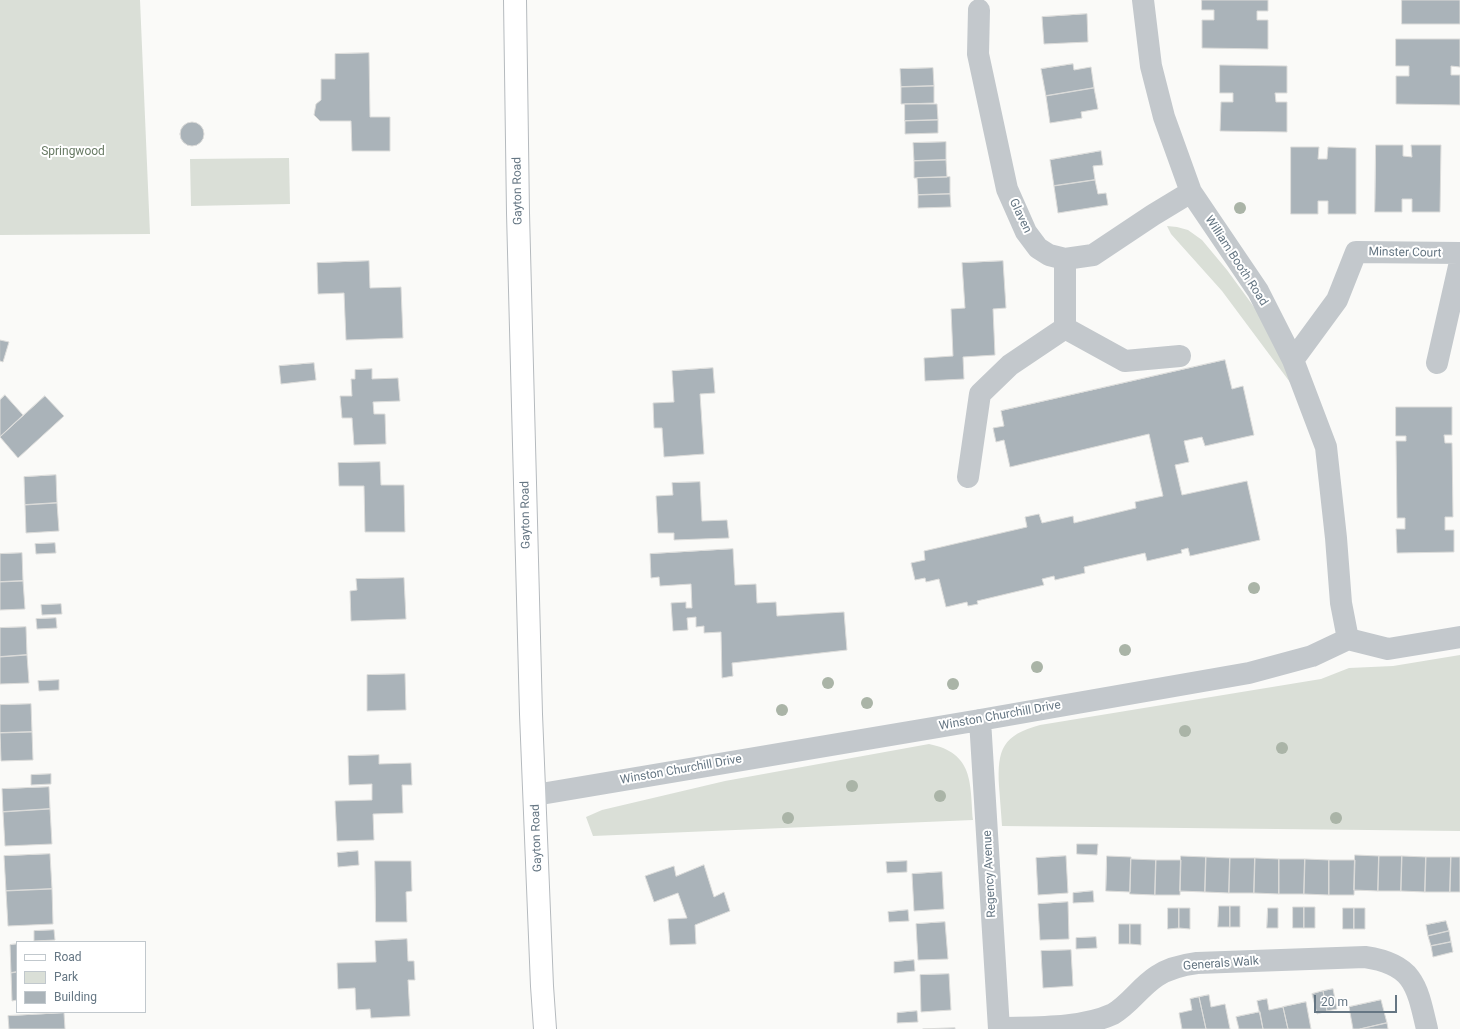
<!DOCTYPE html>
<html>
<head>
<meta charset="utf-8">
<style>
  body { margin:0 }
  #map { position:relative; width:1460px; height:1029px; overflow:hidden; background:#fafaf8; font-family:Roboto,sans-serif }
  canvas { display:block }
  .legend { position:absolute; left:16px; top:941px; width:130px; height:72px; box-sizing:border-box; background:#fff; border:1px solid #c1c8cd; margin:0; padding:5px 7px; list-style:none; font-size:12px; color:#657683 }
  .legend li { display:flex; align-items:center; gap:8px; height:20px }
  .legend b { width:20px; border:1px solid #c1c8cd }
  .scale { position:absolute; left:1314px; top:995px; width:83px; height:18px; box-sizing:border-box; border:2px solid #657683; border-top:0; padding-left:5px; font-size:12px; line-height:14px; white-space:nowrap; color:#657683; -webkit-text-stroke:3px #fff; paint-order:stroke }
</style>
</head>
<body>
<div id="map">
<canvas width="1460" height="1029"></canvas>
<ul class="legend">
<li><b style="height:5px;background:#fff"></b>Road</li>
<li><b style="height:11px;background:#dadfd7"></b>Park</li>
<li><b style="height:11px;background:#aab3b9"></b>Building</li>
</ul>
<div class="scale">20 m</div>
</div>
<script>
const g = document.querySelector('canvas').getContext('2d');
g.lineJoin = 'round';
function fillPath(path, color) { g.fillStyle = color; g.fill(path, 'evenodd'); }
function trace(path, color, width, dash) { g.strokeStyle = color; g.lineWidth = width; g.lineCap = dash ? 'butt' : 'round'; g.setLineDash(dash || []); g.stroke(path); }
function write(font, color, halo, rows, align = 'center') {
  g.font = font + ' Roboto,sans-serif'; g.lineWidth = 4; g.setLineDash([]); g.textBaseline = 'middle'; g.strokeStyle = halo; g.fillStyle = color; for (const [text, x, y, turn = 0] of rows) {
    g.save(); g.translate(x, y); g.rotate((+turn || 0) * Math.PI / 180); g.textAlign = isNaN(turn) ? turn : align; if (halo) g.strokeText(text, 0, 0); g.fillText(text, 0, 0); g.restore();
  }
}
const green = new Path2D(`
  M 0,0 L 140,0 L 150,234 L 0,235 Z
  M 289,158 L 290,204 L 191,206 L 190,159 Z
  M 1167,226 L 1177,227 L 1188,230 L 1202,240 L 1227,270 L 1254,307 L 1271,331 L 1295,389 L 1222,291 L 1171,234 Z
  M 1460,655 L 1460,831 L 1002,826 C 1001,812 1000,799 999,786 C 997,749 1003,735 1040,725 L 1321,679 L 1349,668 L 1393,666 Z
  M 929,744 C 974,753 970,783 973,820 L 593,836 L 586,817 L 602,810 L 725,781 Z`);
const building = new Path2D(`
  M 1202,0 L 1268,0 L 1268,11 L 1257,11 L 1257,20 L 1268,20 L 1268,49 L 1202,48 L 1202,20 L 1214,20 L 1214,10 L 1202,10 Z
  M 1402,0 L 1460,0 L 1460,24 L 1402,24 Z
  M 1087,14 L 1088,42 L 1044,44 L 1042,17 Z
  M 1396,39 L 1460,39 L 1460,67 L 1451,66 L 1451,75 L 1460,75 L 1460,105 L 1396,104 L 1396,76 L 1409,76 L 1409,66 L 1396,66 Z
  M 369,53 L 370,117 L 390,117 L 390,151 L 352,151 L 351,121 L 320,121 L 314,115 L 316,104 L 321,100 L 321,79 L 335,79 L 335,54 Z
  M 1073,64 L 1074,70 L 1091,67 L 1094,88 L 1046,96 L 1041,69 Z
  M 1220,65 L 1287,66 L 1287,93 L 1275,93 L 1276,102 L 1287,102 L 1287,132 L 1220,131 L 1221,102 L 1233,102 L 1233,93 L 1220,93 Z
  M 933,68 L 934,86 L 901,87 L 900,69 Z
  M 934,86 L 934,103 L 901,104 L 901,87 Z
  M 1094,88 L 1098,109 L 1081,112 L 1082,118 L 1050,123 L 1046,96 Z
  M 905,104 L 937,104 L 938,120 L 905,121 Z
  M 938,120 L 938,133 L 905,134 L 905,121 Z
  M180 134a12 12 0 1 1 24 0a12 12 0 1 1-24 0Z
  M 946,142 L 946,160 L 914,161 L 913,143 Z
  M 1376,145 L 1403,145 L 1403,156 L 1412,157 L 1411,145 L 1441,145 L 1440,212 L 1412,212 L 1412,199 L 1402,199 L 1402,212 L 1375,212 Z
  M 1291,147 L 1319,147 L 1318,159 L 1327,159 L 1328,147 L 1356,148 L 1356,214 L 1328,214 L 1328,201 L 1318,201 L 1318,214 L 1291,214 Z
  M 1101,151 L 1103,165 L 1093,166 L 1095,180 L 1054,186 L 1050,160 Z
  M 946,160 L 947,177 L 914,178 L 914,161 Z
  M 950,177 L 950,194 L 918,195 L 917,178 Z
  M 1095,180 L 1098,194 L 1106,193 L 1108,205 L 1058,213 L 1054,186 Z
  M 950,194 L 951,207 L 918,208 L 918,195 Z
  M 369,261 L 370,288 L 401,287 L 403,338 L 346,340 L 344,293 L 318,294 L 317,263 Z
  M 1003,261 L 1006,308 L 993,309 L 995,355 L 963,357 L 964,379 L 925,381 L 924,358 L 953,356 L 951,309 L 965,308 L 962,263 Z
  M 0,340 L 9,342 L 3,362 L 0,361 Z
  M 1225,360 L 1232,389 L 1243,386 L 1254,435 L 1205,446 L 1202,437 L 1184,441 L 1189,462 L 1175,465 L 1182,495 L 1247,481 L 1260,540 L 1190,556 L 1188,548 L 1181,550 L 1182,553 L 1147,561 L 1145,553 L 1084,567 L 1085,573 L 1055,580 L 1054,576 L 1042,579 L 1044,585 L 977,601 L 978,604 L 968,606 L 967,602 L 946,607 L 939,579 L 926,582 L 925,578 L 915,580 L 911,563 L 925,560 L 924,551 L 1027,527 L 1025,517 L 1039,514 L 1042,523 L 1073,516 L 1074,523 L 1136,508 L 1135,502 L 1163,496 L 1149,434 L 1010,467 L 1004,440 L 996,442 L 993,428 L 1004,426 L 1001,411 Z
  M 314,363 L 316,380 L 281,384 L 279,366 Z
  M 713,368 L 715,393 L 700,394 L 704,454 L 664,457 L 662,428 L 654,428 L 653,403 L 674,402 L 672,371 Z
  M 372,369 L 372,379 L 398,378 L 400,401 L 373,402 L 374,414 L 385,414 L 386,444 L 354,445 L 352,418 L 342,418 L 340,396 L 352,396 L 351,379 L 355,379 L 355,370 Z
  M 5,395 L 23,415 L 0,437 L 0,400 Z
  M 45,396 L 64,416 L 18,458 L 0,437 Z
  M 1396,407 L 1452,407 L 1452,435 L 1444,435 L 1445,443 L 1452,443 L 1453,517 L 1445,517 L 1445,530 L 1454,530 L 1454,552 L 1397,553 L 1396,529 L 1405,529 L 1405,518 L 1397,518 L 1396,441 L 1406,441 L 1406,436 L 1396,436 Z
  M 380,462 L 381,485 L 404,485 L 405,532 L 365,532 L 364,486 L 339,486 L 338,463 Z
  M 56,475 L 57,503 L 25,505 L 24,477 Z
  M 700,482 L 702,521 L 727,520 L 729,538 L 674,540 L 674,533 L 658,533 L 656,496 L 673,495 L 672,483 Z
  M 57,503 L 59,531 L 26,533 L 25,505 Z
  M 55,543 L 56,553 L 36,554 L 35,544 Z
  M 733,549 L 735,585 L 756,584 L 757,603 L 776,602 L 777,616 L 844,612 L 847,650 L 732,663 L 733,676 L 722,678 L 721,632 L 704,633 L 704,626 L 696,627 L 696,617 L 687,618 L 688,630 L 673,631 L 671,603 L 686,602 L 686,608 L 692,608 L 691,584 L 660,586 L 659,577 L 651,578 L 650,554 Z
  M 22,553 L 23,581 L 0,582 L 0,554 Z
  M 404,578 L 406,619 L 351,621 L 350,591 L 357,590 L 356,579 Z
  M 23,581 L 25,609 L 0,610 L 0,582 Z
  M 61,604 L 62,614 L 42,615 L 41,605 Z
  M 56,618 L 57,628 L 37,629 L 36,619 Z
  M 26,627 L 27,655 L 0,657 L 0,628 Z
  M 27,655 L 29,683 L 0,684 L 0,657 Z
  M 405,674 L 406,710 L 367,711 L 367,675 Z
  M 59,680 L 59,690 L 39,691 L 38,681 Z
  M 31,704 L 32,732 L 0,733 L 0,705 Z
  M 32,732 L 33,760 L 1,761 L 0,733 Z
  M 379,755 L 379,764 L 411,763 L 412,785 L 402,785 L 403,813 L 373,814 L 374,840 L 337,841 L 335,801 L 372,800 L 372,784 L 349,785 L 348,756 Z
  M 51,774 L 51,784 L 31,785 L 31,775 Z
  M 49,787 L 50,809 L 3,812 L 2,789 Z
  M 50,809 L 52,844 L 5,846 L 3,812 Z
  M 1077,844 L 1098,844 L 1097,855 L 1077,854 Z
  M 358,851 L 359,865 L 338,867 L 337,853 Z
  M 50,854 L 52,889 L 6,891 L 4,856 Z
  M 1355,855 L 1379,856 L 1378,891 L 1354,890 Z
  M 1066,856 L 1068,893 L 1038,895 L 1036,858 Z
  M 1107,856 L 1131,857 L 1130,892 L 1106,891 Z
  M 1181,856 L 1206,857 L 1205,892 L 1180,891 Z
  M 1379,856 L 1402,856 L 1401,891 L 1378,891 Z
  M 1402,856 L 1426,857 L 1425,892 L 1401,891 Z
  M 1206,857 L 1230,858 L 1229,893 L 1205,892 Z
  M 1426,857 L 1451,857 L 1450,892 L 1425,892 Z
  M 1451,857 L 1460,857 L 1460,892 L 1450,892 Z
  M 1230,858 L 1255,858 L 1254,893 L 1229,893 Z
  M 1255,858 L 1279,859 L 1279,894 L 1254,893 Z
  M 1131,859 L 1156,860 L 1155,895 L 1130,894 Z
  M 1279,859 L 1305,859 L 1304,894 L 1279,894 Z
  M 1305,859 L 1329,860 L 1329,895 L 1304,894 Z
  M 1156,860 L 1181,860 L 1180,895 L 1155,895 Z
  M 1329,860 L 1355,860 L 1354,895 L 1329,895 Z
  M 375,861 L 411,861 L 412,891 L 406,892 L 407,922 L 376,922 Z
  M 907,861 L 907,872 L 887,873 L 886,862 Z
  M 704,865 L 714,897 L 724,892 L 730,911 L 695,925 L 696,944 L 670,945 L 668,919 L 687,918 L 678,893 L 654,902 L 645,876 L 674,866 L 676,876 Z
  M 942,872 L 944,909 L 914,911 L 912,874 Z
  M 52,889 L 53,924 L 8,926 L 6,891 Z
  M 1093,891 L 1094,902 L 1073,903 L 1073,893 Z
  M 1068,902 L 1069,939 L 1040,940 L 1038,904 Z
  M 1219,906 L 1230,906 L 1230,927 L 1218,927 Z
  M 1230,906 L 1240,906 L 1240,927 L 1230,927 Z
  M 1293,907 L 1304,907 L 1304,928 L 1293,928 Z
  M 1304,907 L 1315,907 L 1315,928 L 1304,928 Z
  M 1168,908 L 1179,908 L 1179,928 L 1168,929 Z
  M 1179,908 L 1190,908 L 1190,929 L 1179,928 Z
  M 1268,908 L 1278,908 L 1278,928 L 1267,928 Z
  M 1343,908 L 1354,908 L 1354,929 L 1343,929 Z
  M 1354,908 L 1365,908 L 1365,929 L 1354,929 Z
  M 908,910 L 909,921 L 889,922 L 888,912 Z
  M 1446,921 L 1449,931 L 1428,936 L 1426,925 Z
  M 945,922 L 948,959 L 918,960 L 916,924 Z
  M 1119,924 L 1130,924 L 1130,944 L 1119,944 Z
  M 1130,924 L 1141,924 L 1141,945 L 1130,944 Z
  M 54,930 L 55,940 L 34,941 L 34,931 Z
  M 1449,931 L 1451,942 L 1431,946 L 1428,936 Z
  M 1096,937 L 1097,948 L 1076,949 L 1076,938 Z
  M 407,939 L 408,961 L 414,961 L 415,980 L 408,980 L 410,1016 L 371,1018 L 370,1009 L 356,1010 L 355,988 L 338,989 L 337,963 L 376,962 L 375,941 Z
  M 1451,942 L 1453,952 L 1433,957 L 1431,946 Z
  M 17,944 L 17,972 L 11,973 L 10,945 Z
  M 1071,950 L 1073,986 L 1043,988 L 1041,951 Z
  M 914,960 L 915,971 L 894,973 L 894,962 Z
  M 17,972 L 17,1000 L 12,1001 L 11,973 Z
  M 949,974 L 951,1010 L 921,1012 L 920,975 Z
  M 1333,989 L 1337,1009 L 1327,1011 L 1323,991 Z
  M 1323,991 L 1327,1011 L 1317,1014 L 1312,994 Z
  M 1209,995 L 1211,1007 L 1225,1004 L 1230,1029 L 1206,1029 L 1199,997 Z
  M 1199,997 L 1206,1029 L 1182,1029 L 1179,1013 L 1192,1010 L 1190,999 Z
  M 1267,999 L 1269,1010 L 1283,1007 L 1288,1029 L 1263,1029 L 1257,1001 Z
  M 1381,1000 L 1387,1023 L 1360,1029 L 1353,1029 L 1349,1007 Z
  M 1306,1002 L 1311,1029 L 1288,1029 L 1283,1007 Z
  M 917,1011 L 918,1022 L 897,1023 L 897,1013 Z
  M 1260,1012 L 1263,1029 L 1239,1029 L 1236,1017 Z
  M 64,1013 L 65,1029 L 9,1029 L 8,1016 Z
  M 1387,1023 L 1388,1029 L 1360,1029 Z
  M 955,1028 L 955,1029 L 923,1029 Z`);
const minor = new Path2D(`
  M 1143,0 L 1151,66 L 1164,117 L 1191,192 L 1258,291 L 1293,360 L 1326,447 L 1336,538 L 1341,603 L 1348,639
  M 979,10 L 978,54 L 1007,189 L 1026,232 L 1038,248 L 1049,255 L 1065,259 L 1093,255 L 1153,215 L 1191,192
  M 1065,328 L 1125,361 L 1180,356
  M 1293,360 L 1337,300 L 1356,252 L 1460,253
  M 1437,363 L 1460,262
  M 968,477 L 980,394 L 1010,365 L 1065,328 L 1065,259
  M 980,720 L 999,1029
  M 535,795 L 980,720 L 1249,673 L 1312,656 L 1348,639 L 1388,649 L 1460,637
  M 999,1028 C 1035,1027 1080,1029 1113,1014 C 1130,1004 1140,987 1157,976 C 1169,968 1182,965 1197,963 L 1365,957 C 1414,964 1417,986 1427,1029`);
const major = new Path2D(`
  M 515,0 L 518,213 L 531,714 L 542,986 L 545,1029`);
const trees = [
  [1240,208],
  [1254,588],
  [1125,650],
  [1037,667],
  [828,683],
  [953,684],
  [867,703],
  [782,710],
  [1185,731],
  [1282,748],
  [852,786],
  [940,796],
  [788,818],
  [1336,818]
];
const parkNames = [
  ["Springwood",73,152]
];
const streetNames = [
  ["Gayton Road",518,191,-91],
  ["Glaven",1020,216,65],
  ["Minster Court",1405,253,1],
  ["William Booth Road",1236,261,57],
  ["Gayton Road",526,515,-91],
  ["Winston Churchill Drive",1000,716,-10],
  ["Winston Churchill Drive",681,770,-10],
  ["Gayton Road",537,838,-92],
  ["Regency Avenue",990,874,-93],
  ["Generals Walk",1221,964,-4]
];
fillPath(green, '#dadfd7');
fillPath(building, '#aab3b9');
trace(building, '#dcdcda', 1);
trace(major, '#b5babe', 24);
trace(minor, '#c3c8cc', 22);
trace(major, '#fff', 22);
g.fillStyle = '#aab4a7';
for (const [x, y] of trees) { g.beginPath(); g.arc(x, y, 6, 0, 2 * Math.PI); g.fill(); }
write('12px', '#687a64', '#fff', parkNames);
write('12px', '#657683', '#fff', streetNames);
</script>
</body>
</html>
